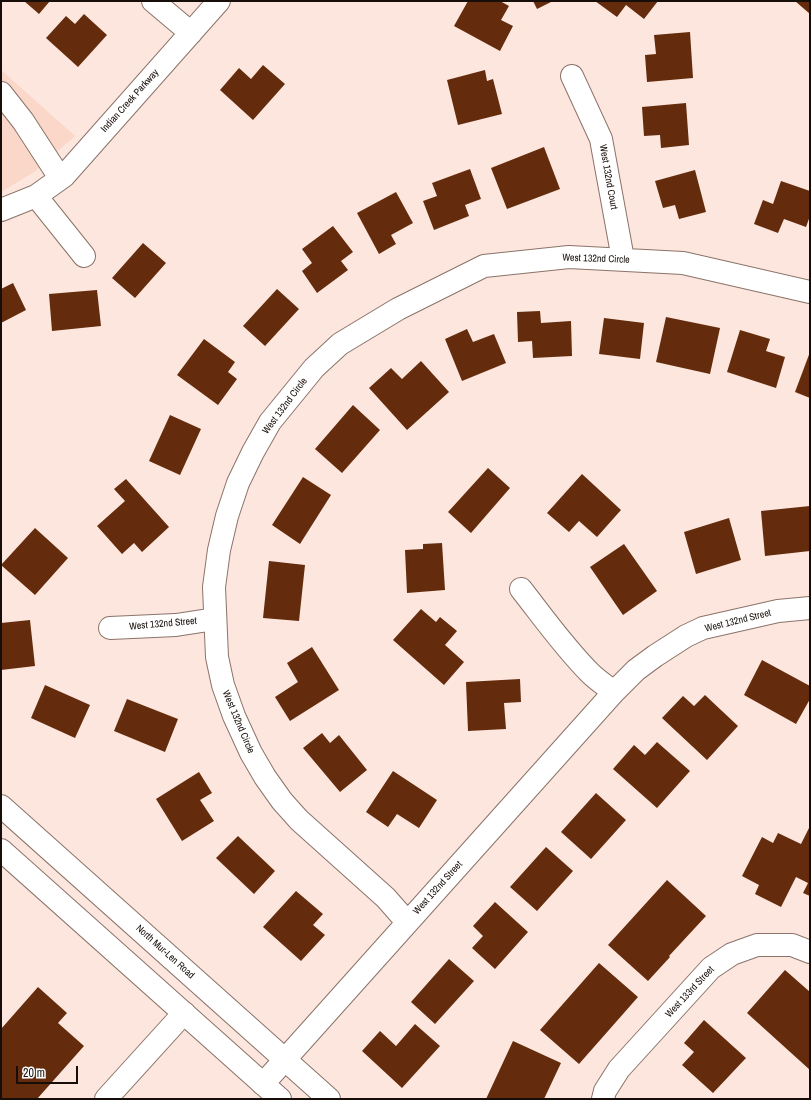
<!DOCTYPE html>
<html>
<head>
<meta charset="utf-8">
<style>
  body { margin:0 }
  #map { position:relative; width:811px; height:1100px; overflow:hidden; background:#fce6dd; font-family:"Archivo Narrow",sans-serif }
  canvas { display:block }
  .frame { position:absolute; inset:0; border:2px solid #170e0a; pointer-events:none }
  .scale { position:absolute; left:16px; top:1066px; width:62px; height:18px; box-sizing:border-box; border:2px solid #170e0a; border-top:0; padding-left:5px; font-size:12px; line-height:14px; white-space:nowrap; color:#170e0a; -webkit-text-stroke:3px #fff; paint-order:stroke }
</style>
</head>
<body>
<div id="map">
<canvas width="811" height="1100"></canvas>
<div class="frame"></div>
<div class="scale">20 m</div>
</div>
<script>
const g = document.querySelector('canvas').getContext('2d');
g.lineJoin = 'round';
function fillPath(path, color) { g.fillStyle = color; g.fill(path, 'evenodd'); }
function trace(path, color, width, dash) { g.strokeStyle = color; g.lineWidth = width; g.lineCap = dash ? 'butt' : 'round'; g.setLineDash(dash || []); g.stroke(path); }
function write(font, color, halo, rows, align = 'center') {
  g.font = font + ' "Archivo Narrow",sans-serif'; g.lineWidth = 4; g.setLineDash([]); g.textBaseline = 'middle'; g.strokeStyle = halo; g.fillStyle = color; for (const [text, x, y, turn = 0] of rows) {
    g.save(); g.translate(x, y); g.rotate((+turn || 0) * Math.PI / 180); g.textAlign = isNaN(turn) ? turn : align; if (halo) g.strokeText(text, 0, 0); g.fillText(text, 0, 0); g.restore();
  }
}
const built = new Path2D(`
  M 1,70 L 75,136 L 34,172 L 1,192 Z`);
const building = new Path2D(`
  M 24,1 L 50,1 L 39,14 Z
  M 468,1 L 500,1 L 509,6 L 501,20 L 513,26 L 500,51 L 454,26 Z
  M 533,1 L 553,1 L 537,9 Z
  M 595,1 L 658,1 L 644,19 L 626,5 L 617,17 Z
  M 795,1 L 810,1 L 810,14 Z
  M 84,14 L 107,35 L 78,67 L 46,38 L 66,16 L 75,24 Z
  M 690,32 L 693,78 L 647,82 L 645,55 L 656,54 L 654,35 Z
  M 263,65 L 285,84 L 253,120 L 220,90 L 239,68 L 251,79 Z
  M 485,70 L 487,81 L 493,79 L 502,114 L 458,125 L 447,80 Z
  M 686,103 L 689,145 L 661,148 L 660,135 L 644,136 L 642,107 Z
  M 544,147 L 560,189 L 507,209 L 491,168 Z
  M 470,169 L 481,199 L 465,205 L 469,216 L 434,230 L 423,201 L 437,196 L 432,183 Z
  M 695,170 L 706,212 L 679,219 L 675,205 L 663,208 L 655,181 Z
  M 781,181 L 810,191 L 810,216 L 806,227 L 784,219 L 778,233 L 754,224 L 763,200 L 773,204 Z
  M 396,192 L 413,223 L 391,235 L 396,244 L 379,254 L 357,213 Z
  M 333,226 L 353,252 L 341,261 L 348,270 L 317,293 L 302,271 L 312,263 L 302,249 Z
  M 143,243 L 166,263 L 135,298 L 112,278 Z
  M 13,283 L 26,310 L 1,323 L 1,289 Z
  M 277,289 L 299,309 L 265,346 L 243,326 Z
  M 97,290 L 101,326 L 52,331 L 49,294 Z
  M 540,311 L 541,323 L 571,321 L 572,356 L 533,358 L 532,341 L 518,342 L 517,312 Z
  M 666,317 L 720,328 L 710,374 L 656,362 Z
  M 604,318 L 644,323 L 640,359 L 599,354 Z
  M 467,329 L 473,342 L 494,334 L 506,363 L 462,381 L 445,339 Z
  M 740,330 L 770,339 L 766,351 L 785,357 L 776,388 L 727,372 Z
  M 204,339 L 235,362 L 228,372 L 237,379 L 218,405 L 177,375 Z
  M 810,352 L 810,398 L 795,392 Z
  M 421,361 L 449,392 L 407,430 L 369,388 L 391,368 L 402,379 Z
  M 353,405 L 380,430 L 342,473 L 315,449 Z
  M 170,415 L 201,429 L 180,475 L 149,461 Z
  M 488,468 L 510,488 L 471,533 L 448,512 Z
  M 582,474 L 621,510 L 597,537 L 579,521 L 569,532 L 547,513 Z
  M 303,477 L 331,495 L 300,544 L 272,525 Z
  M 126,479 L 169,527 L 142,552 L 134,543 L 122,554 L 97,526 L 125,501 L 114,489 Z
  M 810,506 L 810,551 L 765,556 L 761,511 Z
  M 729,518 L 741,560 L 696,574 L 684,532 Z
  M 35,528 L 68,558 L 35,595 L 1,565 Z
  M 442,543 L 445,590 L 407,593 L 405,550 L 423,549 L 423,544 Z
  M 624,544 L 657,591 L 623,615 L 590,567 Z
  M 269,561 L 305,565 L 299,621 L 263,618 Z
  M 421,609 L 436,622 L 440,617 L 457,631 L 445,645 L 464,662 L 444,685 L 393,640 Z
  M 30,620 L 35,666 L 1,670 L 1,623 Z
  M 312,647 L 339,690 L 290,721 L 275,697 L 298,682 L 287,663 Z
  M 762,660 L 810,686 L 810,699 L 796,724 L 744,695 Z
  M 520,679 L 521,702 L 504,703 L 506,729 L 468,731 L 466,682 Z
  M 45,685 L 90,705 L 75,738 L 31,718 Z
  M 705,695 L 738,726 L 707,760 L 662,718 L 683,696 L 694,706 Z
  M 127,699 L 178,719 L 165,752 L 114,731 Z
  M 322,733 L 330,743 L 339,735 L 367,770 L 340,792 L 303,748 Z
  M 657,742 L 690,771 L 657,808 L 613,769 L 634,745 L 645,755 Z
  M 393,771 L 437,800 L 419,828 L 397,814 L 388,827 L 366,812 Z
  M 199,772 L 212,793 L 200,800 L 214,821 L 182,841 L 156,799 Z
  M 596,793 L 626,820 L 591,859 L 561,832 Z
  M 810,826 L 810,896 L 803,893 L 808,883 L 796,877 L 781,907 L 755,894 L 759,885 L 742,876 L 762,837 L 773,843 L 778,833 L 801,844 Z
  M 238,836 L 275,871 L 254,894 L 216,858 Z
  M 546,847 L 573,871 L 537,911 L 510,887 Z
  M 667,880 L 706,916 L 669,956 L 670,957 L 648,981 L 608,945 Z
  M 296,891 L 323,914 L 313,925 L 325,935 L 301,961 L 263,927 Z
  M 495,902 L 528,932 L 495,969 L 472,948 L 483,936 L 473,926 Z
  M 449,959 L 474,981 L 435,1024 L 411,1002 Z
  M 599,963 L 638,997 L 579,1064 L 540,1030 Z
  M 785,970 L 810,992 L 810,1070 L 747,1013 Z
  M 38,987 L 67,1013 L 58,1023 L 84,1046 L 37,1099 L 1,1099 L 1,1029 Z
  M 704,1020 L 746,1058 L 713,1093 L 682,1065 L 694,1052 L 684,1043 Z
  M 415,1024 L 440,1046 L 402,1088 L 362,1051 L 380,1031 L 396,1046 Z
  M 513,1041 L 561,1063 L 544,1099 L 486,1099 Z`);
const minor = new Path2D(`
  M 153,1 L 191,33
  M 572,76 L 601,139 L 623,259
  M 1,93 L 23,121 L 60,178
  M 36,196 L 84,256
  M 1,210 L 36,196 L 64,176 L 219,1
  M 521,589 C 543,617 564,647 590,673 C 597,680 606,686 614,692
  M 110,628 L 176,625 L 215,619
  M 407,922 L 386,898 L 299,820 L 282,801 L 265,777 L 251,753 L 234,716 L 223,685 L 217,657 L 214,587 L 219,550 L 227,516 L 238,483 L 253,452 L 270,422 L 314,368 L 340,344 L 398,309 L 484,266 L 569,257 L 683,263 L 810,292
  M 263,1084 L 614,692 L 636,670 L 655,656 L 686,636 L 703,628 L 778,611 L 810,608
  M 106,1099 L 184,1013
  M 603,1099 L 605,1091 L 619,1069 L 711,968 L 732,954 L 757,945 L 792,945 L 810,952`);
const major = new Path2D(`
  M 1,806 L 329,1099
  M 1,850 L 280,1099`);
const streetNames = [
  ["Indian Creek Parkway",130,101,-48],
  ["West 132nd Court",608,177,80],
  ["West 132nd Circle",596,259,2],
  ["West 132nd Circle",285,406,-53],
  ["West 132nd Street",738,621,-14],
  ["West 132nd Street",163,624,-5],
  ["West 132nd Circle",238,722,67],
  ["West 132nd Street",438,888,-48],
  ["North Mur-Len Road",165,952,42],
  ["West 133rd Street",690,992,-47]
];
fillPath(built, '#fad7c8');
fillPath(building, '#642c0c');
trace(minor, '#8b7369', 24);
trace(major, '#8b7369', 24);
trace(minor, '#fff', 22);
trace(major, '#fff', 22);
write('10px', '#170e0a', '#fff', streetNames);
</script>
</body>
</html>
